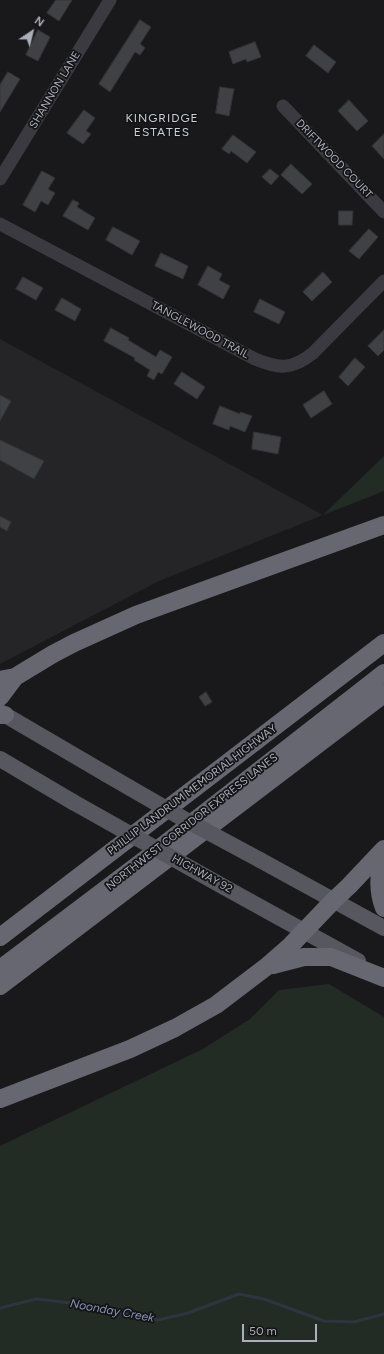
<!DOCTYPE html>
<html>
<head>
<meta charset="utf-8">
<style>
  body { margin:0 }
  #map { position:relative; width:384px; height:1354px; overflow:hidden; background:#19191b; font-family:Figtree,sans-serif }
  canvas { display:block }
  .north { position:absolute; left:12px; top:12px; width:40px; height:40px; -webkit-text-stroke:3px #141416; paint-order:stroke; rotate:35deg; font-size:11px; font-weight:700; line-height:16px; text-align:center; color:#acaeba }
  .north::after { content:''; display:block; margin:auto; width:14px; height:18px; background:#acaeba; clip-path:polygon(50% 0,100% 100%,50% 72%,0 100%) }
  .scale { position:absolute; left:242px; top:1324px; width:75px; height:18px; box-sizing:border-box; border:2px solid #acaeba; border-top:0; padding-left:5px; font-size:12px; line-height:14px; white-space:nowrap; color:#acaeba; -webkit-text-stroke:3px #141416; paint-order:stroke }
</style>
</head>
<body>
<div id="map">
<canvas width="384" height="1354"></canvas>
<div class="north">N</div>
<div class="scale">50 m</div>
</div>
<script>
const g = document.querySelector('canvas').getContext('2d');
g.lineJoin = 'round';
function fillPath(path, color) { g.fillStyle = color; g.fill(path, 'evenodd'); }
function trace(path, color, width, dash) { g.strokeStyle = color; g.lineWidth = width; g.lineCap = dash ? 'butt' : 'round'; g.setLineDash(dash || []); g.stroke(path); }
function write(font, color, halo, rows, align = 'center') {
  g.font = font + ' Figtree,sans-serif'; g.lineWidth = 3.5; g.setLineDash([]); g.textBaseline = 'middle'; g.strokeStyle = halo; g.fillStyle = color; for (const [text, x, y, turn = 0] of rows) {
    g.save(); g.translate(x, y); g.rotate((+turn || 0) * Math.PI / 180); g.textAlign = isNaN(turn) ? turn : align; if (halo) g.strokeText(text, 0, 0); g.fillText(text, 0, 0); g.restore();
  }
}
const built = new Path2D(`
  M 0,339 L 323,515 L 159,581 L 0,664 Z`);
const green = new Path2D(`
  M 384,456 L 384,491 L 323,515 Z
  M 329,984 L 384,1017 L 384,1354 L 0,1354 L 0,1146 L 203,1049 L 250,1019 L 279,990 Z`);
const stream = new Path2D(`
  M 0,1308 L 36,1299 L 89,1305 L 134,1316 L 158,1320 L 188,1313 L 239,1294 L 264,1299 L 324,1321 L 354,1322 L 384,1314`);
const building = new Path2D(`
  M 56,0 L 72,0 L 59,21 L 47,13 Z
  M 140,20 L 151,27 L 140,44 L 145,48 L 140,55 L 135,52 L 110,92 L 99,84 Z
  M 38,30 L 50,37 L 38,61 L 26,55 Z
  M 255,42 L 261,57 L 247,62 L 246,59 L 233,64 L 229,52 Z
  M 314,45 L 336,62 L 328,73 L 306,56 Z
  M 8,72 L 20,79 L 0,112 L 0,85 Z
  M 220,87 L 234,89 L 229,116 L 216,113 Z
  M 349,100 L 368,121 L 357,131 L 338,111 Z
  M 84,110 L 95,118 L 86,131 L 91,134 L 83,144 L 67,133 Z
  M 384,134 L 384,159 L 372,146 Z
  M 233,135 L 256,152 L 247,163 L 231,151 L 229,154 L 222,149 Z
  M 291,164 L 312,184 L 302,194 L 281,175 Z
  M 270,169 L 279,176 L 271,185 L 262,177 Z
  M 42,171 L 55,178 L 48,189 L 55,193 L 48,205 L 41,201 L 35,212 L 23,205 Z
  M 73,200 L 79,203 L 77,207 L 95,218 L 88,230 L 63,216 Z
  M 339,211 L 353,211 L 352,225 L 339,225 Z
  M 113,227 L 140,241 L 132,255 L 106,240 Z
  M 369,229 L 378,237 L 359,259 L 349,251 Z
  M 161,253 L 188,266 L 183,279 L 155,266 Z
  M 208,266 L 222,274 L 219,280 L 230,286 L 223,299 L 198,285 Z
  M 323,272 L 332,282 L 312,301 L 303,292 Z
  M 23,277 L 43,288 L 36,300 L 16,289 Z
  M 62,298 L 81,309 L 75,321 L 55,310 Z
  M 260,299 L 285,312 L 279,324 L 254,312 Z
  M 111,328 L 129,338 L 128,340 L 156,357 L 160,350 L 172,357 L 162,374 L 158,372 L 154,380 L 147,376 L 150,370 L 134,360 L 135,358 L 104,341 Z
  M 384,330 L 384,350 L 378,356 L 368,346 Z
  M 355,358 L 365,367 L 348,386 L 339,377 Z
  M 182,372 L 205,387 L 197,399 L 174,384 Z
  M 324,391 L 332,404 L 311,418 L 303,405 Z
  M 0,395 L 11,401 L 0,421 Z
  M 220,406 L 240,414 L 240,412 L 252,416 L 245,432 L 230,426 L 229,430 L 213,424 Z
  M 254,432 L 281,437 L 278,454 L 252,449 Z
  M 0,440 L 44,461 L 34,479 L 0,460 Z
  M 0,516 L 11,522 L 7,531 L 0,527 Z
  M 206,692 L 212,702 L 205,706 L 199,697 Z`);
const minor = new Path2D(`
  M 283,106 L 384,212
  M 0,179 L 110,0
  M 0,224 L 255,359 C 279,369 292,370 313,353 L 384,281`);
const major = new Path2D(`
  M 0,712 L 106,774
  M 0,759 L 73,802
  M 260,860 L 384,928
  M 224,887 L 358,961`);
const highway = new Path2D(`
  M 0,680 L 15,677 L 53,654 L 74,643 L 136,615 L 384,525
  M 0,697 L 15,677
  M 0,715 L 5,715
  M 384,856 C 378,874 377,890 384,908
  M 0,937 L 384,643
  M 273,965 L 304,957 L 331,957 L 384,978
  M 0,969 L 147,858 L 384,673
  M 0,986 L 384,694
  M 0,1099 L 130,1049 L 175,1028 L 216,1005 L 266,967 L 290,946 L 333,901 L 349,886 L 384,849`);
const majorBridge = new Path2D(`
  M 106,774 L 182,818 L 260,860
  M 73,802 L 224,887`);
const streetNames = [
  ["SHANNON LANE",55,90,-59],
  ["DRIFTWOOD COURT",334,159,46],
  ["TANGLEWOOD TRAIL",200,330,28],
  ["PHILLIP LANDRUM MEMORIAL HIGHWAY",192,790,-37],
  ["NORTHWEST CORRIDOR EXPRESS LANES",192,822,-38],
  ["HIGHWAY 92",202,874,29]
];
const neighbourhoodNames = [
  ["KINGRIDGE",162,118],
  ["ESTATES",162,132]
];
const waterNames = [
  ["Noonday Creek",112,1311,10]
];
fillPath(built, '#252528');
fillPath(green, '#232b25');
trace(stream, '#2f353f', 3);
fillPath(building, '#404145');
trace(building, '#343337', 1);
trace(minor, '#3a3a40', 13);
trace(major, '#56575f', 16);
trace(highway, '#666771', 18);
trace(majorBridge, '#56575f', 16);
write('11px', '#acaeba', '#141416', streetNames);
g.letterSpacing = '1px';
write('12px', '#ccced6', '#141416', neighbourhoodNames);
g.letterSpacing = '0px';
write('italic 12px', '#8396b4', '#141416', waterNames);
</script>
</body>
</html>
